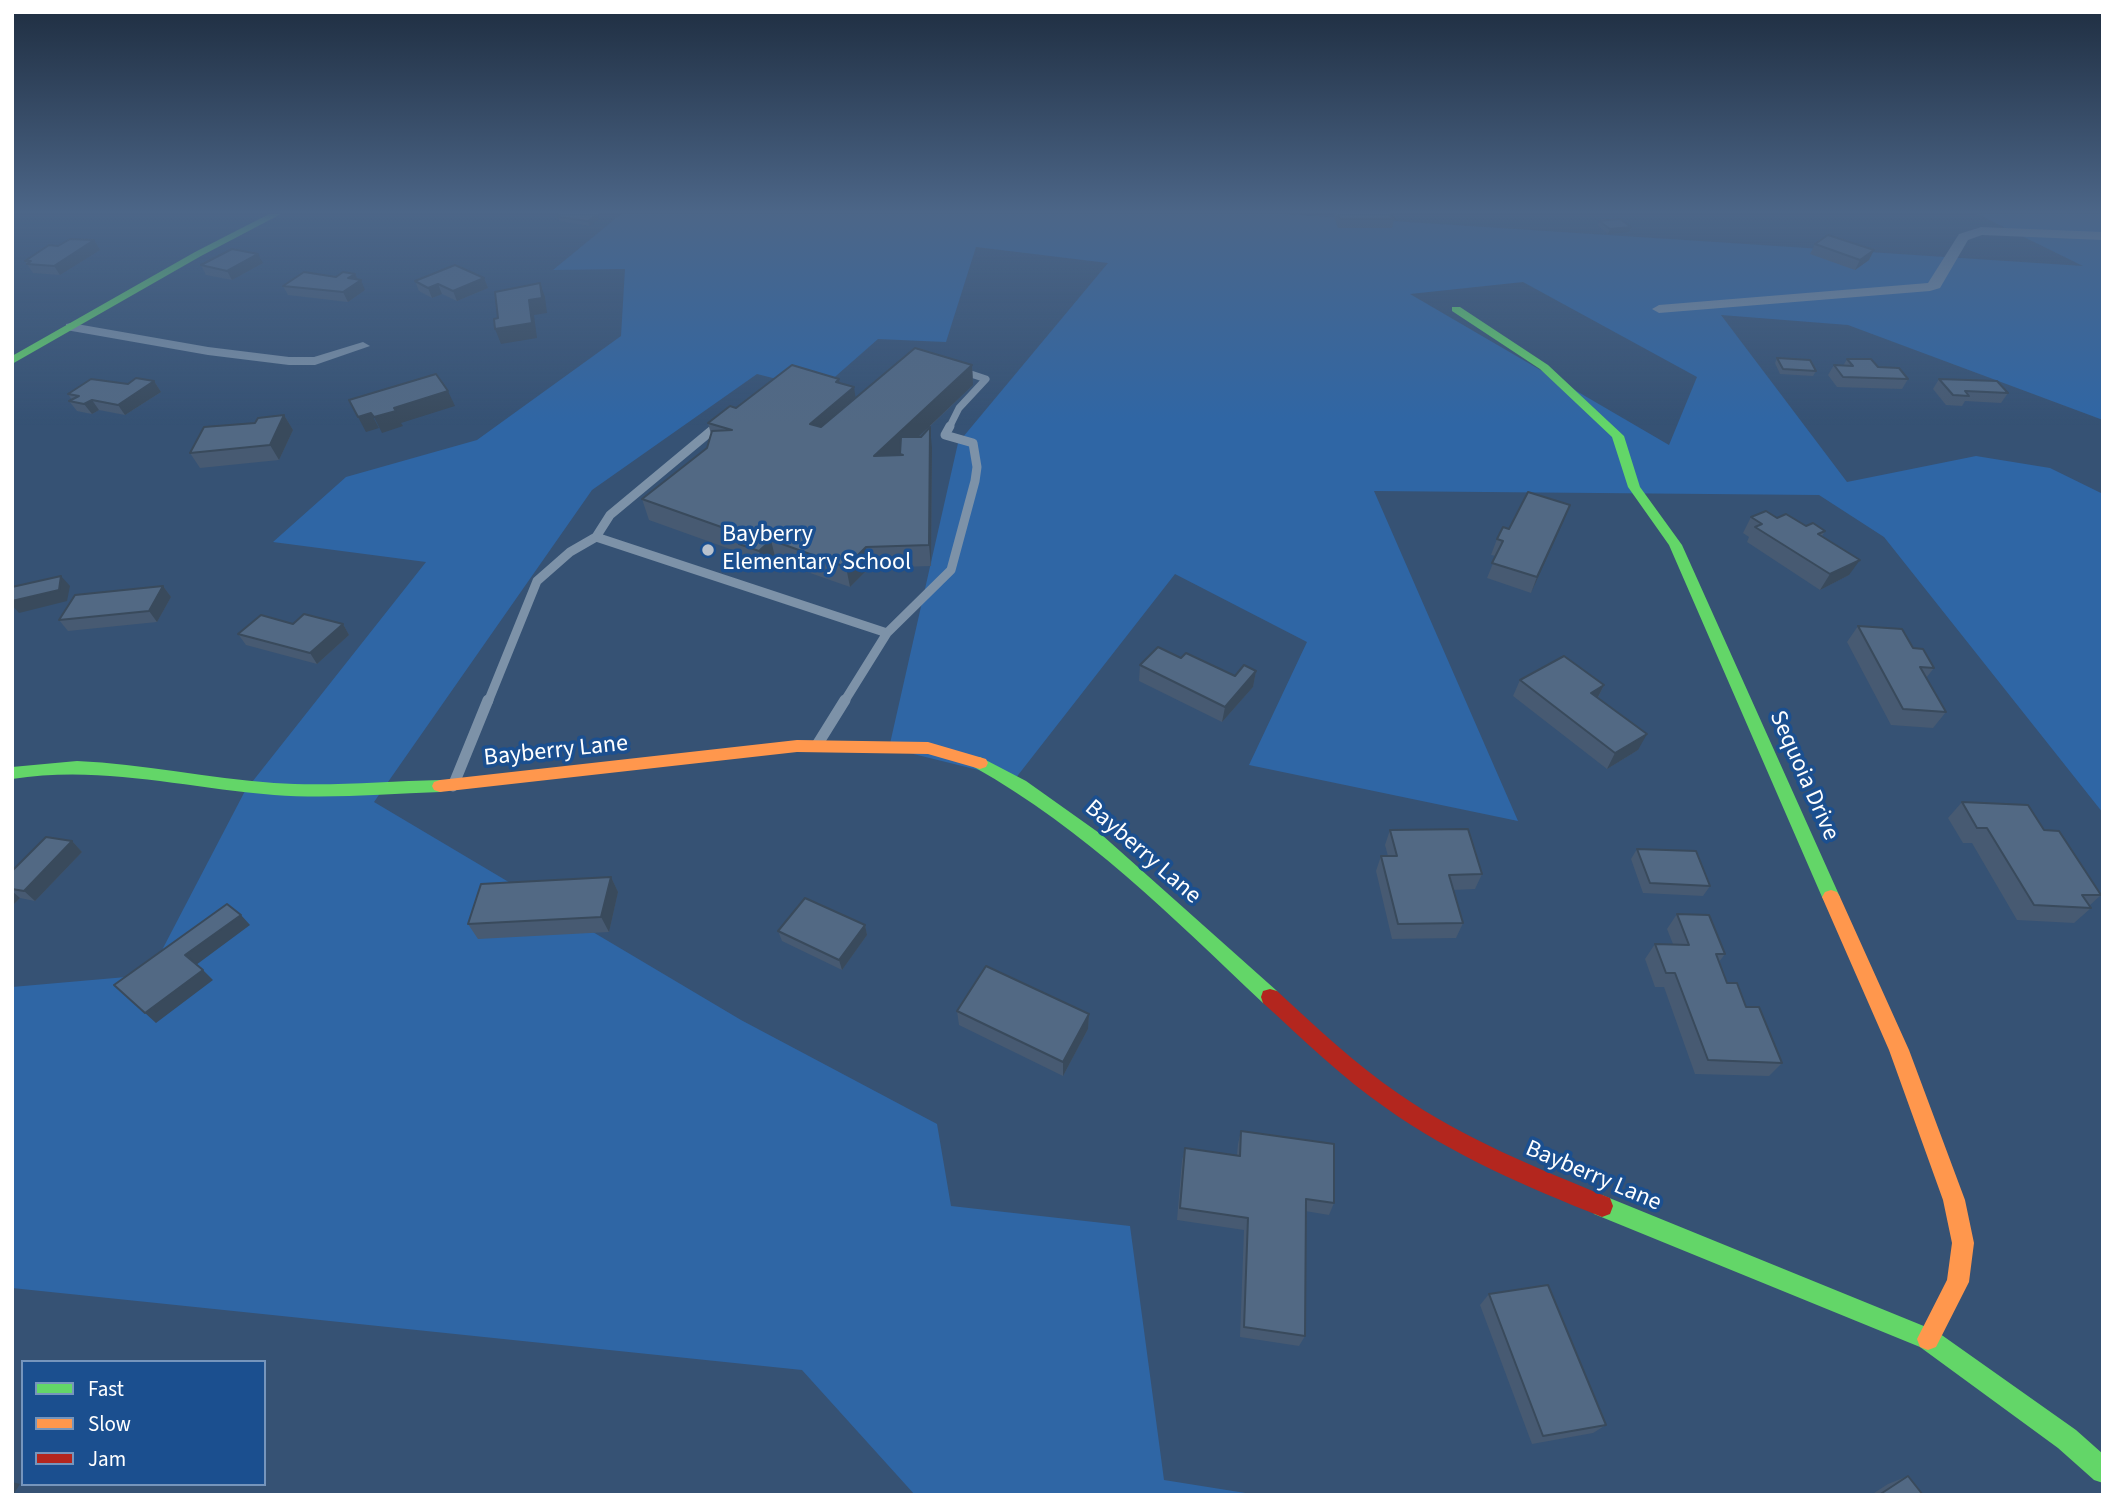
<!DOCTYPE html>
<html>
<head>
<meta charset="utf-8">
<style>
  body { margin:0 }
  #map { position:relative; width:2115px; height:1507px; overflow:hidden; background:#365274; font-family:"Source Sans 3",sans-serif }
  canvas { display:block }
  .frame { position:absolute; inset:0; border:14px solid #fff; pointer-events:none }
  .legend { position:absolute; left:21px; top:1360px; width:245px; height:126px; box-sizing:border-box; background:#1b4f8f; border:2px solid #7695bc; margin:0; padding:9px 12px; list-style:none; font-size:21px; color:#fff }
  .legend li { display:flex; align-items:center; gap:14px; height:35px }
  .legend b { width:35px; border:2px solid #7695bc }
</style>
</head>
<body>
<div id="map">
<canvas width="2115" height="1507"></canvas>
<div class="frame"></div>
<ul class="legend">
<li><b style="height:9px;background:#63d668"></b>Fast</li>
<li><b style="height:9px;background:#ff974d"></b>Slow</li>
<li><b style="height:9px;background:#b3261e"></b>Jam</li>
</ul>
</div>
<script>
const context = document.querySelector('canvas').getContext('2d');
context.lineJoin = 'round';
function fillPath(path, color) {
  context.fillStyle = color;
  context.fill(path, 'evenodd');
}
function stroke(path, color, width, dash) {
  context.strokeStyle = color;
  context.lineWidth = width;
  context.lineCap = dash ? 'butt' : 'round';
  context.setLineDash(dash || []);
  context.stroke(path);
}
function write(font, color, halo, rows, align = 'center') {
  context.font = font + ' "Source Sans 3",sans-serif';
  context.lineWidth = 7;
  context.setLineDash([]);
  context.textBaseline = 'middle';
  context.strokeStyle = halo;
  context.fillStyle = color;
  for (const [text, x, y, turn = 0] of rows) {
    context.save();
    context.translate(x, y);
    context.rotate((+turn || 0) * Math.PI / 180);
    context.textAlign = isNaN(turn) ? turn : align;
    if (halo) context.strokeText(text, 0, 0);
    context.fillText(text, 0, 0);
    context.restore();
  }
}
fillPath(new Path2D(`
  M621,214H1286L2083,266L1977,214H2103V420L1848,325L1721,315L1847,482L1976,456L2050,468L2103,494V813L1884,537L1819,495L1374,491L1518,821L1249,765L1307,642L1175,574L1015,779L889,748L958,443L1108,263L976,247L946,342L878,339L820,390L757,374L592,490L374,802L741,1020L937,1124L951,1206L1130,1226L1164,1480L1258,1495H915L802,1370L12,1288V987L149,975L245,791L426,562L273,542L346,477L477,440L621,336L625,269L553,270ZM1523,282L1697,377L1669,445L1410,294Z`), '#2f66a5');
stroke(new Path2D(`
  M715,428L721,423
  M949,428L959,408L986,379L962,371`), '#7d92a8', 7);
stroke(new Path2D(`
  M596,537L887,633
  M488,702L537,581L570,552L596,537L610,515L717,426
  M844,702L887,633L951,570L975,481L977,467L973,443L945,435L950,426`), '#7d92a8', 9);
stroke(new Path2D(`
  M817,745L845,700
  M453,786L488,700`), '#7d92a8', 11);
fillPath(new Path2D(`
  M1981,227L2103,232V240L1982,235L1968,240L1940,288L1930,291L1659,313L1652,309L1659,305L1928,283L1959,234Z
  M71,323L208,347L289,357H314L363,342L370,346L315,365H289L208,355L66,330V324Z`), '#7d92a8');
fillPath(new Path2D(`
  M269,214H281L201,256L12,364V356L195,252Z
  M1452,307H1460L1548,365L1624,436L1640,487L1682,545L1840,897L1837,902L1831,904L1825,902L1822,897L1669,545L1628,487L1612,437L1540,369L1452,311Z
  M980,757L1026,781L1102,835L1277,991L1279,997L1277,1003L1270,1005L1263,1003C1171,916 1086,830 974,767L972,763L974,759Z
  M77,761C143,764 208,778 274,783C329,787 385,781 440,780L446,782L448,786L446,790L440,792C385,794 329,799 274,795C184,788 103,765 12,779V767Z
  M1602,1195L1936,1331L2076,1430L2103,1454V1483L2094,1480L2058,1448L1920,1347L1594,1214L1591,1206L1594,1198Z`), '#63d668');
fillPath(new Path2D(`
  M797,740L928,742L986,759L988,763L986,767L980,769L928,754L797,752L440,792L434,790L432,786L434,782L440,780Z
  M1831,890L1837,892L1840,897L1909,1050L1965,1200L1974,1243L1969,1282L1936,1347L1928,1350L1920,1347L1917,1339L1947,1280L1952,1243L1943,1200L1889,1050L1822,897L1825,892Z`), '#ff974d');
fillPath(new Path2D(`
  M1270,989L1277,991C1316,1027 1355,1064 1399,1094C1464,1139 1537,1168 1610,1198L1613,1206L1610,1214L1602,1217C1527,1187 1452,1155 1386,1108C1342,1078 1303,1039 1263,1003L1261,997L1263,991Z`), '#b3261e');
fillPath(new Path2D(`
  M1333,214H1389L1394,219L1392,228H1338Z
  M558,217L599,219L590,226L559,221Z
  M1599,221L1631,227L1629,232L1608,234L1598,226Z
  M94,240L100,250L60,275L33,273L25,261L58,246Z
  M1815,244L1869,260L1855,270L1810,254Z
  M263,263L232,280L206,275L201,265Z
  M355,274L358,280L365,290L348,302L288,295L283,286Z
  M484,278L488,288L457,301L442,294L432,298L419,291L415,281Z
  M1777,358L1816,371L1813,376L1780,374L1775,363Z
  M1847,359L1908,379L1902,389L1837,387L1828,375L1834,365L1843,366Z
  M972,365L973,385L919,437L932,448L931,566L869,568L850,587L776,561L764,572L744,565L741,553L649,520L642,499L707,448L711,434L708,423L736,408L839,379L840,383L856,398Z
  M1939,379L2008,393L2001,403L1965,401L1962,406L1946,405L1933,389Z
  M154,381L161,392L125,415L99,410L92,414L77,411L69,401L72,400L68,394L128,384Z
  M284,415L293,430L279,460L200,468L190,453Z
  M1570,505L1531,593L1487,578L1496,556L1491,555L1497,539L1509,529Z
  M1751,517L1777,518L1825,531L1822,536L1849,575L1820,590L1747,542L1749,537L1743,533Z
  M163,586L171,597L157,622L68,631L59,620Z
  M293,624H343L349,635L317,664L246,645L238,634Z
  M1858,626L1913,648L1934,668L1926,678L1946,712L1933,728L1891,725L1847,642Z
  M1181,658L1235,676L1256,671L1253,687L1222,722L1139,681L1140,665Z
  M1520,680L1604,685L1598,698L1638,750L1607,769L1513,696Z
  M1962,802L2044,830L2101,895L2089,906L2091,908L2074,923L2017,920L1972,843H1963L1948,818Z
  M1390,830L1482,874L1475,889L1453,890L1463,923L1456,938L1392,939L1376,871L1381,856H1388L1385,845Z
  M72,841L82,852L35,901L20,898L12,906V871Z
  M1637,849L1710,886L1703,896L1643,893L1631,859Z
  M611,877L618,892L609,932L478,939L468,924Z
  M1677,914L1725,954L1719,962L1727,983L1746,1007L1782,1063L1769,1076L1695,1074L1664,987H1655L1645,959L1655,944H1673L1667,929Z
  M865,925L867,935L842,970L782,941L778,931Z
  M957,1011L1089,1014L1088,1029L1063,1076L959,1025Z
  M1241,1131L1334,1203L1329,1215L1305,1211V1336L1299,1346L1240,1337L1244,1230L1177,1220L1182,1161L1185,1148L1237,1155L1238,1144Z
  M1489,1294L1606,1425L1593,1433L1532,1444L1480,1305Z
  M1908,1476L1923,1495H1871L1888,1484Z`), '#475a72');
fillPath(new Path2D(`
  M598,214L599,219L590,226L588,221Z
  M1631,227L1629,232L1608,234L1610,229Z
  M94,240L100,250L60,275L54,266Z
  M1874,250L1869,260L1855,270L1860,260Z
  M258,254L263,263L232,280L227,271Z
  M355,274L359,282L361,280L365,290L348,302L343,292L348,278Z
  M484,278L488,288L457,301L453,291Z
  M540,283L545,297L547,313L534,315L537,338L501,344L495,329L529,300Z
  M438,284L442,294L432,298L428,288Z
  M972,365L973,385L877,476L874,456Z
  M839,379L842,397L854,387L857,407L814,444L810,424L836,382Z
  M154,381L161,392L125,415L118,405Z
  M448,391L455,406L401,423L403,426L382,433L374,417L394,408Z
  M92,400L99,410L92,414L84,404Z
  M371,413L379,428L366,432L358,417Z
  M284,415L293,430L279,460L270,445Z
  M930,427L932,448L931,566L929,545Z
  M1570,505L1564,520L1531,593L1537,577Z
  M771,540L776,561L764,572L759,551Z
  M866,547L869,568L850,587L846,567Z
  M1860,560L1849,575L1820,590L1830,574Z
  M61,576L70,586L67,601L19,613L12,605V601Z
  M163,586L171,597L157,622L149,611Z
  M343,624L349,635L317,664L310,653Z
  M1256,671L1253,687L1222,722L1225,707Z
  M1604,685L1596,701L1591,693Z
  M1647,734L1638,750L1607,769L1615,753Z
  M72,841L82,852L35,901L24,891Z
  M611,877L618,892L609,932L601,917Z
  M12,891L20,898L12,906Z
  M241,915L250,925L196,965L185,955Z
  M865,925L867,935L842,970L839,960Z
  M203,970L213,980L156,1023L145,1013Z
  M1089,1014L1088,1029L1063,1076V1062Z
  M12,1482L20,1484L13,1495H12Z`), '#394a5c');
const building = new Path2D(`
  M561,214H598L588,221L558,217Z
  M1338,214H1389L1394,219H1340Z
  M1620,219L1631,227L1610,229L1599,221Z
  M1828,235L1874,250L1860,260L1815,244Z
  M70,239L94,240L54,266L27,264L31,261H25L49,245L58,246Z
  M232,249L258,254L227,271L201,265Z
  M455,265L484,278L453,291L438,284L428,288L415,281Z
  M304,272L336,277L343,272L355,274L348,278L361,280L343,292L283,286Z
  M540,283L542,298L529,300L532,323L495,329L494,319L498,318L495,292Z
  M915,348L972,365L874,456L903,455L900,454L901,437H921L930,427L929,545L866,547L846,567L771,540L759,551L739,544L741,534L642,499L707,448L712,431L732,430L708,423L730,406L736,408L792,365L839,379L836,382L854,387L810,424L821,427Z
  M1777,358L1810,360L1816,371L1783,369Z
  M1847,359H1871L1878,367L1899,368L1908,379L1843,377L1834,365L1853,366Z
  M436,374L448,391L394,408L396,411L374,417L371,413L358,417L349,400Z
  M136,378L154,381L118,405L92,400L84,404L69,401L79,396L68,394L91,379L128,384Z
  M1939,379L1997,381L2008,393L1965,391L1969,396L1953,395Z
  M284,415L270,445L190,453L204,427L255,423L258,418Z
  M1528,492L1570,505L1537,577L1492,563L1503,541L1497,539L1503,527L1509,529Z
  M1766,511L1777,518L1786,514L1806,526L1813,523L1825,531L1818,534L1860,560L1830,574L1755,527L1762,524L1751,517Z
  M61,576L59,590L12,601V587Z
  M163,586L149,611L59,620L75,595Z
  M304,614L343,624L310,653L238,634L261,615L293,624Z
  M1858,626L1902,629L1913,648L1923,649L1934,668L1920,667L1946,712L1903,709Z
  M1158,647L1181,658L1186,653L1235,676L1244,665L1256,671L1225,707L1140,665Z
  M1564,656L1604,685L1591,693L1647,734L1615,753L1520,680Z
  M1962,802L2028,805L2044,830L2059,831L2101,895H2082L2091,908L2034,905L1987,828H1977Z
  M1468,829L1482,874L1449,875L1463,923L1398,924L1381,856H1397L1390,830Z
  M46,837L72,841L24,891L12,889V871Z
  M1637,849L1696,851L1710,886L1650,883Z
  M611,877L601,917L468,924L481,884Z
  M805,898L865,925L839,960L778,931Z
  M227,904L241,915L185,955L203,970L145,1013L114,985Z
  M1677,914L1709,915L1725,954H1716L1727,983H1737L1746,1007H1759L1782,1063L1708,1060L1675,973H1666L1655,944L1689,945Z
  M986,966L1089,1014L1063,1062L957,1011Z
  M1241,1131L1334,1144V1203L1306,1199L1305,1336L1244,1327L1248,1218L1180,1208L1185,1148L1240,1156Z
  M1548,1285L1606,1425L1543,1436L1489,1294Z
  M1908,1476L1923,1495H1879Z`);
fillPath(building, '#526984');
stroke(building, '#394a5c', 2);
const sky = context.createLinearGradient(0, 0, 0, 425);
sky.addColorStop(0, '#1e2d40');
sky.addColorStop(0.5, '#4c6688');
sky.addColorStop(1, '#4c668800');
context.fillStyle = sky;
context.fillRect(0, 0, 2115, 425);
for (const [x, y, r, color] of [
  [708,550,7,"#b9c2ce"]
]) {
  const dot = new Path2D();
  dot.arc(x, y, r, 0, 2 * Math.PI);
  context.fillStyle = color;
  context.fill(dot);
  stroke(dot, '#1b4f8f', 2.5);
}
write('24px', '#fff', '#1b4f8f', [
  ["Bayberry",722,536],
  ["Elementary School",722,564]
], 'left');
write('24px', '#fff', '#1b4f8f', [
  ["Bayberry Lane",556,752,-6],
  ["Sequoia Drive",1803,776,66],
  ["Bayberry Lane",1142,853,41],
  ["Bayberry Lane",1593,1177,23]
]);
</script>
</body>
</html>
